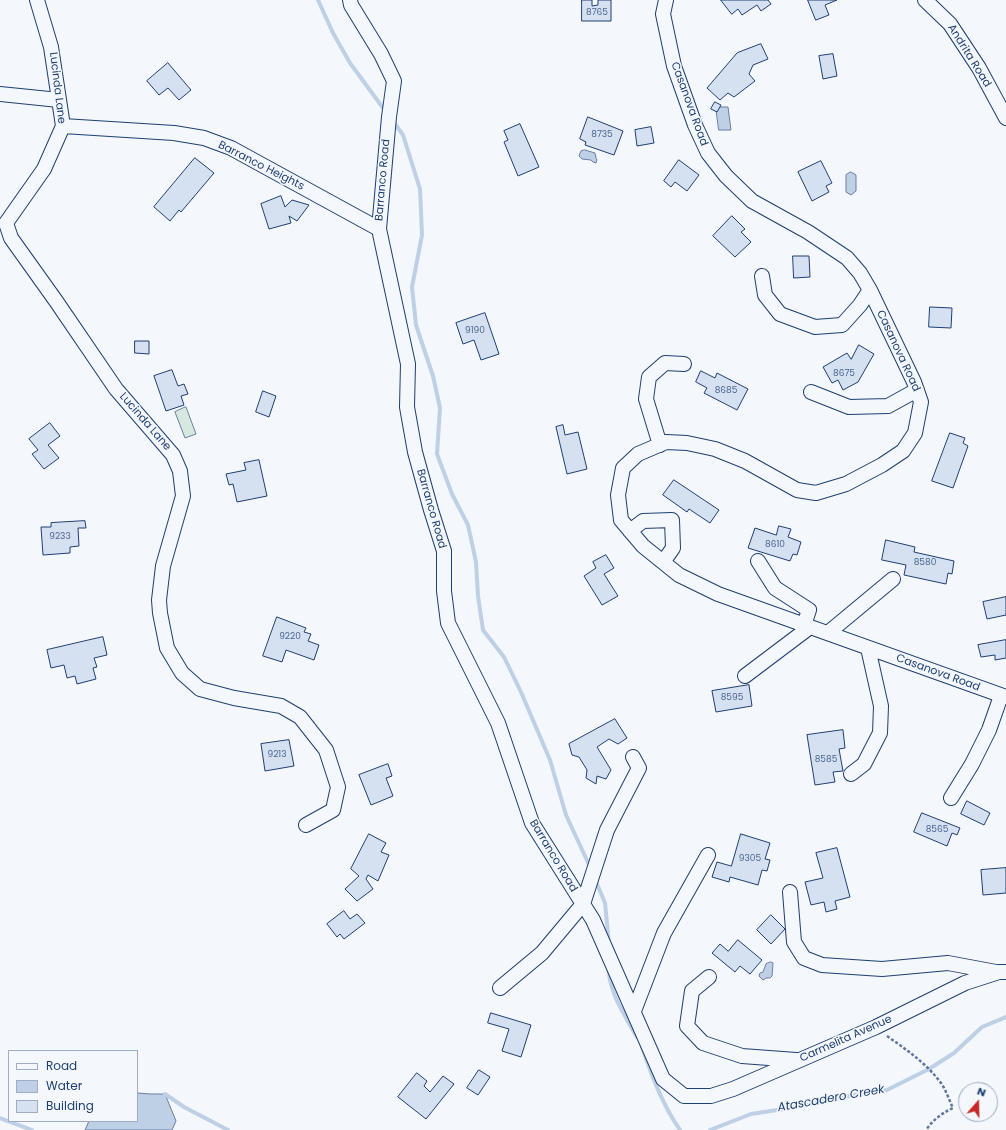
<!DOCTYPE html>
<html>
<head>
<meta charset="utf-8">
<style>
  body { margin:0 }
  #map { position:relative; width:1006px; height:1130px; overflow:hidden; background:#f4f7fb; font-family:Poppins,sans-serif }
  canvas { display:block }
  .legend { position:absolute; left:8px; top:1050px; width:130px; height:72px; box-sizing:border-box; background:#f4f7fb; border:1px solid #9eadc5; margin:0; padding:5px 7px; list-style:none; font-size:12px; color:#1d3f73 }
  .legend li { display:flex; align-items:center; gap:8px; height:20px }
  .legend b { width:20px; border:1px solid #9eadc5 }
  .north { position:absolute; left:958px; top:1082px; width:40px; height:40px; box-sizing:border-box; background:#f4f7fb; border:1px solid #9eadc5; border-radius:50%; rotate:20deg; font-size:11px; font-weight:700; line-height:16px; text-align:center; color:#1d3f73 }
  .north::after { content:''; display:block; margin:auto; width:14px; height:18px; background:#c62828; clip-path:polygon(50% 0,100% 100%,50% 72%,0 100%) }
</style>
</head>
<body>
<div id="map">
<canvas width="1006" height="1130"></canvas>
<ul class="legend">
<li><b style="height:5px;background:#f4f7fb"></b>Road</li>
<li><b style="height:11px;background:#bed0e5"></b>Water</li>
<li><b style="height:11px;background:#d5e0f0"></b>Building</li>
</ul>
<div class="north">N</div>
</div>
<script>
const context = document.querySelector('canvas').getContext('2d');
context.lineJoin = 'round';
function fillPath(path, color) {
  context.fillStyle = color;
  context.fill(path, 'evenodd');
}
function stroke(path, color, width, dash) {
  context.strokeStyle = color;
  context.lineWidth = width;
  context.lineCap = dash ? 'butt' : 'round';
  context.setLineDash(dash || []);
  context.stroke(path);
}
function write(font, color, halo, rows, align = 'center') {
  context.font = font + ' Poppins,sans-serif';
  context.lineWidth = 3;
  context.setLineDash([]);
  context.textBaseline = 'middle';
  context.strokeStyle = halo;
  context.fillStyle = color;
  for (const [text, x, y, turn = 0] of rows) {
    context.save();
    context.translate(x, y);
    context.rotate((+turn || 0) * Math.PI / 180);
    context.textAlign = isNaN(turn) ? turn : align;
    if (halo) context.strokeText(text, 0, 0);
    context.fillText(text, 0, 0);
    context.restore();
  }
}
const green = new Path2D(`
  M186,407L196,434L185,438L175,412Z`);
fillPath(green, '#d7e8df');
stroke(green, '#687fa3', 1);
const water = new Path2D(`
  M716,107H728L731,130H719Z
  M585,150L595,153L596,158L597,160L596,163L593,162L591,160L582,159L579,156L581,151Z
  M851,172L856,175V191L851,195L846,192V175Z
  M771,962L773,963L772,976L770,978H766L763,980L759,976L760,973L763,972L766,964Z
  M137,1093L151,1094H165L176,1121L172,1130H85L89,1121H137Z`);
fillPath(water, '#bed0e5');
stroke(water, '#687fa3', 1);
stroke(new Path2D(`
  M318,0L333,33L350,63L386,112
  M393,121L403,135L420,189L422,235L412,287L416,325L433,376L440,408L437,454L452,494L468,525L476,562L478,596L483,630L504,657L521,692L550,760L566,815L591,869
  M595,879L605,903L609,944
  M609,968C608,991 626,1018 637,1037
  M642,1047C652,1076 662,1104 680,1130
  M165,1094L184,1107L228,1130
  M0,1118L32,1130
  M710,1130L751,1114L797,1107L854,1095L887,1090L929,1069L954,1053L982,1027L1006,1017`), '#bed0e5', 4);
const building = new Path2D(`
  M582,0H592V6L598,5V0H611V21H582Z
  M721,0H768L771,4L761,11L757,5L742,15L738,9L732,14Z
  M808,0H837L825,5L829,15L816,20Z
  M761,44L768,59L753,65L749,74L755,81L734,97L728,93L720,100L707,88L737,53Z
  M833,54L837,76L823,79L819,56Z
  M168,63L191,90L179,100L168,88L159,95L147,81Z
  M715,102L721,105L717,112L711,109Z
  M588,117L623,131L614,155L585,145L586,142L580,139Z
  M520,124L539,167L518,176L504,142L508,140L504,131Z
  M651,127L654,143L637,146L635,130Z
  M195,158L214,173L181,212L179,210L170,221L154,207Z
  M679,160L699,175L687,191L675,182L671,187L664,181Z
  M821,161L832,183L826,186L829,192L812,201L798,172Z
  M281,196L285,207L292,200L309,205L297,221L289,216L291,223L269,229L261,204Z
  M732,216L745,229L741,232L751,242L735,257L713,236Z
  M793,256H809L810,277L794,278Z
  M930,307L952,308L951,328L929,327Z
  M485,313L499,354L481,360L474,340L463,344L456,323Z
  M135,341H149V354L135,353Z
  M859,345L874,354L858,382L843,390L838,380L832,383L823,367L847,353L851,359Z
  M172,370L178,386L184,384L188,394L181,396L184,405L166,411L154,376Z
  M701,371L715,378L717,373L748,389L737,410L704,393L707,388L696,382Z
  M263,391L276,396L269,417L256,412Z
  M50,423L60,436L48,445L59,458L44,469L32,454L38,450L29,439Z
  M563,425L565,435L578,432L587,469L567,474L556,427Z
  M950,433L965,438L963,443L968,446L953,488L932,481Z
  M259,460L267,496L237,502L233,484L229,485L226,474L246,470L244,463Z
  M674,480L719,510L710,523L689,509L687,512L663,495Z
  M85,521L86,528H78L79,546L70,547V553L43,555L41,527H51V523Z
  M779,526L791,529L788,537L801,542L797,555L793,554L790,561L748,548L755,528L776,535Z
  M886,540L915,547L914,552L954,561L952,574L948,573L946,584L904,575L906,565L882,560Z
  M606,555L614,568L604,574L618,596L602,605L584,576L596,568L593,562Z
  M1006,597V615L987,619L983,602Z
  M277,617L306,628L304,632L311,634L308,641L319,645L314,660L286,650L282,662L263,656Z
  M103,637L107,655L94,658L97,667L93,668L96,679L77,684L75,676L67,678L64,665L51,668L47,650Z
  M1006,640V658L995,660V655L981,657L978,645Z
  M749,685L752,706L716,712L712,691Z
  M615,719L627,738L618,744L609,739L597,747L611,770L606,779L597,776L596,784L586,778L587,770L579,757L572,755L569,744Z
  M843,730L845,748L839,749L843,771L833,772L835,782L815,785L807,735Z
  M289,740L294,766L265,771L261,744Z
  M388,764L392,776L386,778L393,796L371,805L359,775Z
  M967,801L990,813L984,825L961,814Z
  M922,813L960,828L957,835L952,833L947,846L914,832Z
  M369,834L386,843L381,852L389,855L378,881L368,875L366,879L373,889L357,901L345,889L359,876L351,869Z
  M741,834L770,843L765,859L770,860L767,871L762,870L758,885L730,877L729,882L712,877L717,862L731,866Z
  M837,848L850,897L835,901L837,909L826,912L824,902L811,905L805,882L823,878L816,853Z
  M1006,868V893L983,895L981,870Z
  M344,911L350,919L357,914L365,923L344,939L340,934L337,937L327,924Z
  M771,915L785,929L771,944L757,930Z
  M738,940L762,960L750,974L740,966L735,972L712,953L720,944L728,951Z
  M491,1013L531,1025L521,1057L502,1051L509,1029L488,1023Z
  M479,1070L490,1077L478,1095L467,1088Z
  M417,1073L427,1081L424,1086L430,1092L443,1076L454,1084L426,1119L398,1097Z`);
fillPath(building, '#d5e0f0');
stroke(building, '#1d3f73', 1);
const minor = new Path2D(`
  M37,0L51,47L63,126L44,169L6,223L11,238L56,301L116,389L173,455L180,471L183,496L163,566L159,600L160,613L167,648L182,673L200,689L234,698L281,706L300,717L326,750L338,787L333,810L306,825
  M350,0L351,5L381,54L394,81L389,117L379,229L408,364L407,407L415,452L431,510L444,551V591L448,623L498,723L532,823L593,920L663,1079L684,1096H711L733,1089L876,1027L965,983L999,972H1006
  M666,0L663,14L674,66L695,125L708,153L726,176L752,201L808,232L847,258L860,273L870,290L914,382L921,402L915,433L903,451L882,465L846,484L816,493L797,490L745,461L715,449L687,443L666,442L638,454L623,468L618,495L621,520L643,546L679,575L718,594L1006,697
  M925,0L950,24L979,68L1006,118
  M0,94L59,100
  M63,126L174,133L204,138L231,148L379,229
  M762,276L765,295L780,314L815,327L842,325L860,305L870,290
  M811,392L849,407L888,406L917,390
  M660,445L646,399L649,377L665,363L684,364
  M630,531L643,521L672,520L673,548L663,562
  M758,561L775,588L809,610L804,625
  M828,633L893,579
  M745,676L810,627
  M851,774L864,764L880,733L881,706L868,648
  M951,798L972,764L989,730L1001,696
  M790,892L794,942L804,958L822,965L882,969L948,963L996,972
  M709,977L692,991L687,1026L703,1043L742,1056L796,1060
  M500,988L542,953L583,904L607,830L639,768L633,757
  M634,1011L664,933L708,855`);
stroke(minor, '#1d3f73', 16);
stroke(new Path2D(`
  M887,1036C907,1050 926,1063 941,1083C946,1090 949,1100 953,1108C942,1113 933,1120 926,1130`), '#5e769c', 2.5, [3, 2]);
stroke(minor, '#f4f7fb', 14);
write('9px', '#4b6792', null, [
  ["8765",597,13],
  ["8735",602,135],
  ["9190",475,331],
  ["8675",844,374],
  ["8685",726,391],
  ["9233",60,537],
  ["8610",775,545],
  ["8580",925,563],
  ["9220",290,637],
  ["8595",732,698],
  ["9213",277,755],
  ["8585",826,760],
  ["8565",937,830],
  ["9305",750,859]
]);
write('11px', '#1d3f73', '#f4f7fb', [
  ["Andrita Road",969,56,58],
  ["Lucinda Lane",57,88,83],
  ["Casanova Road",689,104,70],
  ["Barranco Heights",261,166,27],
  ["Barranco Road",383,180,-85],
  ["Casanova Road",898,351,65],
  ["Lucinda Lane",145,422,49],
  ["Barranco Road",431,509,74],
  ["Casanova Road",938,673,20],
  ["Barranco Road",553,856,59],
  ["Carmelita Avenue",846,1039,-24]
]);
write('italic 12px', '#1d3f73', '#f4f7fb', [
  ["Atascadero Creek",831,1099,-10]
]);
</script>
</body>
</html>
